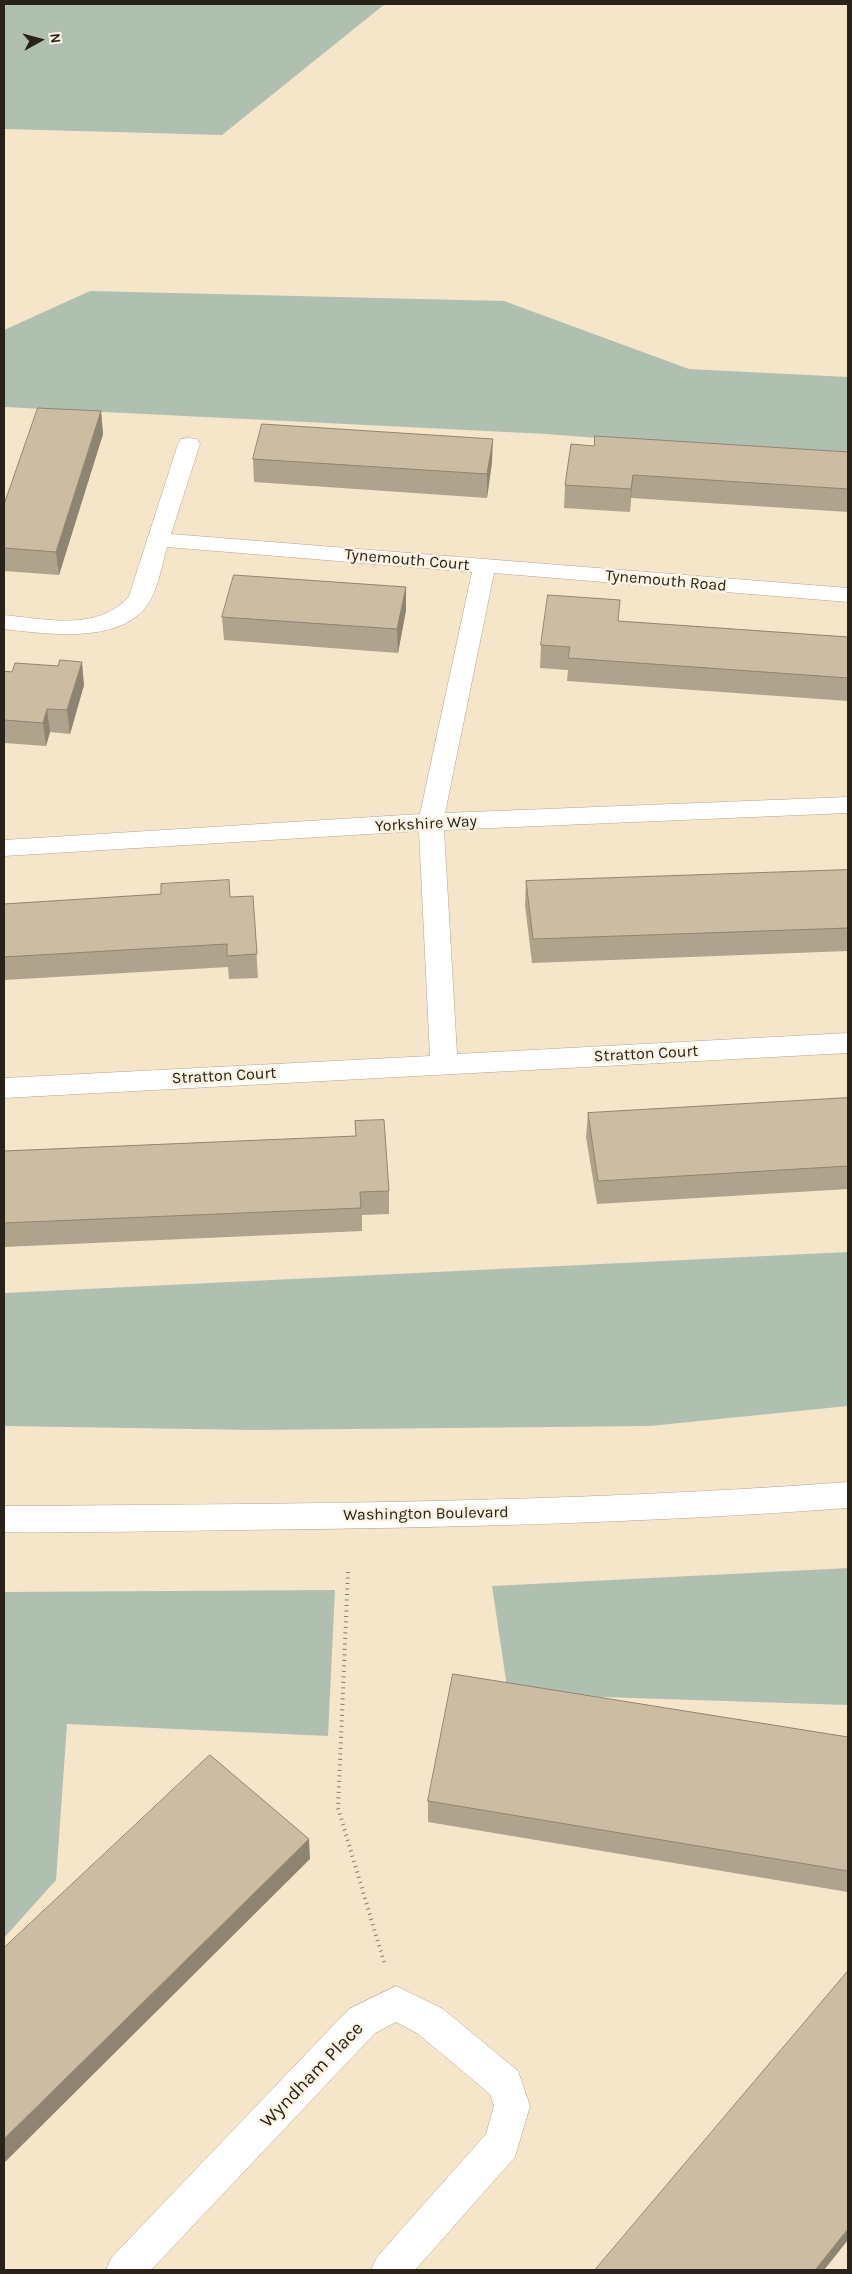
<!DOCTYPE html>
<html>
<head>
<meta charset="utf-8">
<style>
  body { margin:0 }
  #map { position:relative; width:852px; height:2274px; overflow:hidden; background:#f5e6ca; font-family:Karla,sans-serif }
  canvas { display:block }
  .frame { position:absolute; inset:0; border:5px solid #282218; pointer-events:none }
  .north { position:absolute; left:15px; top:15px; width:50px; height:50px; -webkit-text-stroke:4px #fdf4e3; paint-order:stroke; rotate:83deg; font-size:14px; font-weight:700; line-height:20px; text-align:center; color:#282218 }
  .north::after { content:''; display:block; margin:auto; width:18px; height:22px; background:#282218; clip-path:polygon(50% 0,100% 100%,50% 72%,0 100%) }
</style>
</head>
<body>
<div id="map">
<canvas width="852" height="2274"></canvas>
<div class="frame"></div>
<div class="north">N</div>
</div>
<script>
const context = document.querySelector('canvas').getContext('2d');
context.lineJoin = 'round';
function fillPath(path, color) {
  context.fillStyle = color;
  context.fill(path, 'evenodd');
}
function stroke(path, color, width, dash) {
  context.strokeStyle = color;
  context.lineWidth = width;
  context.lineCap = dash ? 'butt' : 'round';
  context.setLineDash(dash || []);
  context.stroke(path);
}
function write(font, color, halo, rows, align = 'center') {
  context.font = font + ' Karla,sans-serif';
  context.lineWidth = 5;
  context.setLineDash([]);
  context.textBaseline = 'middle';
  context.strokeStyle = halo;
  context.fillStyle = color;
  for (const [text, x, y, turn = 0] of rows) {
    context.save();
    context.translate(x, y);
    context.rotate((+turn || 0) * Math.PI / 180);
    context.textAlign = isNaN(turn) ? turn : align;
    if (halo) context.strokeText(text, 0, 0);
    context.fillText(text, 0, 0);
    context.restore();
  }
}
fillPath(new Path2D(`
  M4,4H385L222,135L4,129Z
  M90,291L504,301L689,369L848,377V458L546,434L4,407V330Z
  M848,1252V1406L650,1426L254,1430L4,1426V1293Z
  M848,1568V1705L508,1694L492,1586Z
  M335,1590L328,1736L67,1724L56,1880L4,1938V1592Z`), '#b0c0b0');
const minor = new Path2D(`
  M189,438L197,439L200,444L171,534L848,588V602L494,573L445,813L848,797V813L444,830L457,1054L848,1033V1053L4,1098V1078L430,1056L419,831L4,856V840L420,814L472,572L167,547C162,564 159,584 151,599C126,646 47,634 4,629V615C45,619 99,632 129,596L178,444L181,439Z
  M396,1986L443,2009L518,2071L530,2106L515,2157L415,2270H371L377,2257L486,2134L494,2106L490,2094L417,2033L396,2022L375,2033L151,2270H106L112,2257L349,2009Z`);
const tertiary = new Path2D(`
  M848,1482V1508C646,1523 444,1528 241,1530C162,1531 83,1533 4,1532V1506C286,1504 567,1503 848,1482Z`);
stroke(minor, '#b4a58b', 1);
stroke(tertiary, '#b4a58b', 1);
stroke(new Path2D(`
  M348,1572L338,1808L384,1962`), '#867c6a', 4, [1, 4.5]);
fillPath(minor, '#fff');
fillPath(tertiary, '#fff');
fillPath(new Path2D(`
  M101,411L103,434L59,575L4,571V505Z
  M594,446L848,452V512L631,498L630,512L564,508L565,485Z
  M253,459L492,462L487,498L254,482Z
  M406,587V610L398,653L224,640L222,617Z
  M618,621L848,637V701L567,681L568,670L540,668L541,645Z
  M4,671L84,685L70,734L50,732L46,746L4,743Z
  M848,870V951L532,963L525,905L526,881Z
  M253,896L258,978L229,979L228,967L4,980V904L231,897Z
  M848,1098V1189L597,1204L586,1137L588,1113Z
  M4,1151L389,1191V1214L362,1215V1231L4,1247Z
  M848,1737V1892L428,1822V1801Z`), '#afa38b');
fillPath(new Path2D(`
  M101,411L103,434L59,575L56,552Z
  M493,439L492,462L487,498V474Z
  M633,475L631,498L630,512L631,489Z
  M406,587V610L398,653L397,629Z
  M82,662L84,685L70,734L67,710Z
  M47,709L50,732L46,746L43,723Z
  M309,1839L310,1859L4,2163V2139Z
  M848,2229V2240L824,2270H815Z`), '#8f8471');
const building = new Path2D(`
  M38,408L101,411L56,552L4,548V505Z
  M262,424L493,439L487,474L253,459Z
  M595,436L848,452V489L633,475L631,489L565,485L571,444L594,446Z
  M234,575L406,587L397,629L222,617Z
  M548,595L620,600L618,621L848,637V678L568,658L570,647L541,645Z
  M60,660L82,662L67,710L47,709L43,723L4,720V671L12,672L15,663L58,666Z
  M848,870V928L533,939L526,881Z
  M229,880L230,897L253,896L257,954L227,956V944L4,957V904L161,894V884Z
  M848,1098V1166L598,1181L588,1113Z
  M384,1120L389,1191L360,1192L361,1208L4,1223V1151L356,1136L355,1121Z
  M453,1674L848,1737V1871L428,1801Z
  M210,1755L309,1839L4,2139V1948Z
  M848,1971V2229L815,2270H595Z`);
fillPath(building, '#ccbda2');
stroke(building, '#8f8471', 1);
write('16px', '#282218', '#fdf4e3', [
  ["Tynemouth Court",407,560,5],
  ["Tynemouth Road",666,581,5],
  ["Yorkshire Way",426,824,-3],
  ["Stratton Court",646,1054,-3],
  ["Stratton Court",224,1076,-3],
  ["Washington Boulevard",426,1514,-1]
]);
write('19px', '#282218', '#fdf4e3', [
  ["Wyndham Place",312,2075,-46]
]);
</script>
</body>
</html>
